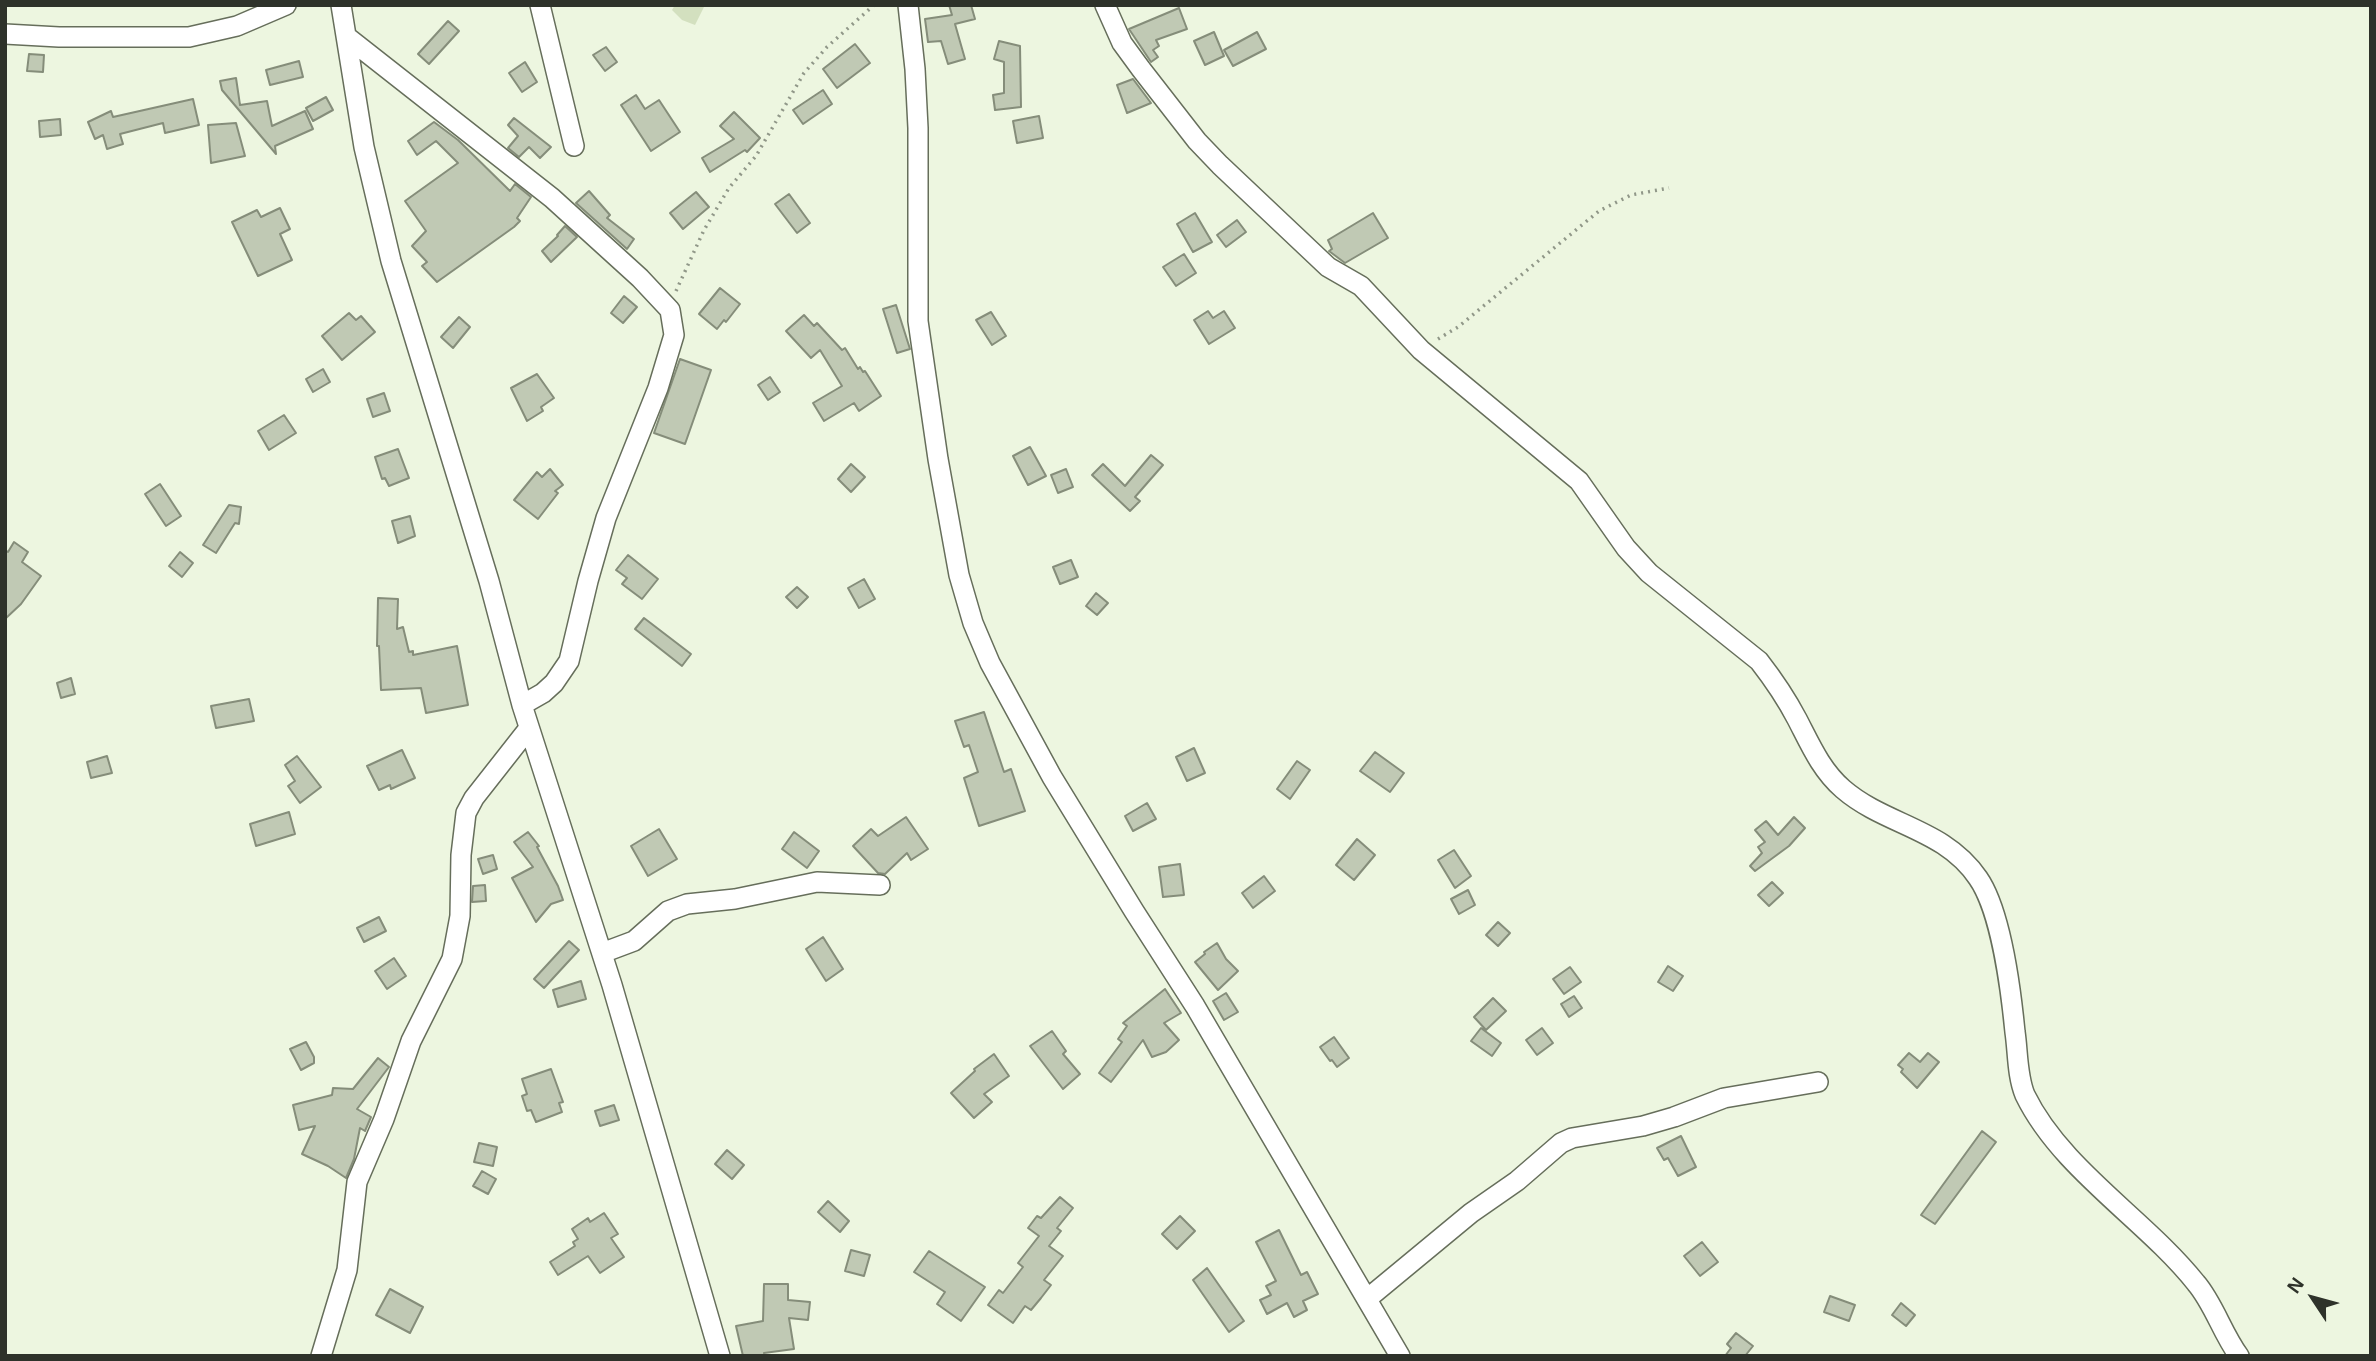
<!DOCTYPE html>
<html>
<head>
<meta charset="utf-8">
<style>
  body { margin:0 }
  #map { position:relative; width:2376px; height:1361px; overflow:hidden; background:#edf6e0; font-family:Helvetica,sans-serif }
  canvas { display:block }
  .frame { position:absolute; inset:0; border:7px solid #2e322a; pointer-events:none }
  .north { position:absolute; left:2278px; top:1263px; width:70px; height:70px; -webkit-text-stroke:5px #edf6e0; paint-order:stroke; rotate:306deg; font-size:19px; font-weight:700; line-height:28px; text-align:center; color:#2e322a }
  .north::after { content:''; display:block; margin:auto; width:24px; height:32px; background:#2e322a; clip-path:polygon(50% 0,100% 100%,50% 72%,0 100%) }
</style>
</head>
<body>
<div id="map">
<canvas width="2376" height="1361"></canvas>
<div class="frame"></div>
<div class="north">N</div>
</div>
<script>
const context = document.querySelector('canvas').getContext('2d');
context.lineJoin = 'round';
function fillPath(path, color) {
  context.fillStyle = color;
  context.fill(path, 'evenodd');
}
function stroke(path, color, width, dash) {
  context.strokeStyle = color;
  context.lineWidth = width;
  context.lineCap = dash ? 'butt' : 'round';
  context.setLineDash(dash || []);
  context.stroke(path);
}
fillPath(new Path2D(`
  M675,5H705L695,25L682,20L672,10Z`), '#d3e0bf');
const building = new Path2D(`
  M949,5H971L975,19L955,24L965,59L948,64L941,41L928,42L925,19L952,15Z
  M1179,8L1187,29L1156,40L1159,46L1153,50L1158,57L1151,62L1129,29Z
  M448,21L459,31L429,64L418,54Z
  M1214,32L1224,56L1205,65L1194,41Z
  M1257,32L1266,49L1233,66L1224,50Z
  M999,41L1020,46L1021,107L995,110L993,95L1004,93V62L994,59Z
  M855,44L870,63L837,88L823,69Z
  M606,47L617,62L605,71L593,55Z
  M29,54L44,55L43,72L27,71Z
  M299,61L303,77L270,85L266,70Z
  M525,62L537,82L522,92L509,73Z
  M236,78L240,105L267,101L272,126L305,111L313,129L275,146L276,154L222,90L220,81Z
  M1133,79L1151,103L1127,113L1117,85Z
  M823,90L832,104L803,124L793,110Z
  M636,95L645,109L659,100L680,132L651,151L621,105Z
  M326,97L333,110L313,121L306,108Z
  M193,99L199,125L165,133L163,123L120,134L123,144L107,149L103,135L95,139L88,122L111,111L113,117Z
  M734,112L760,138L747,152L745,150L710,172L702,158L734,139L720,126Z
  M1039,116L1043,138L1017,143L1013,121Z
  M514,118L551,147L540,158L529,147L519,157L508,148L518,136L508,125Z
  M60,119L61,135L40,137L39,121Z
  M434,122L458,140L510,191L515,184L531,197L517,218L520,221L514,227L437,282L422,266L427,262L412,246L426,231L405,201L458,163L436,141L417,155L408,141Z
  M236,123L245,156L211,163L208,125Z
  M589,191L610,215L607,218L634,239L627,249L576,203Z
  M696,192L709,207L683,229L670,213Z
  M789,194L810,223L797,233L775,204Z
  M280,208L290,229L280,234L292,260L258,276L232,222L257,210L261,217Z
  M1195,213L1212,242L1193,252L1177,224Z
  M1373,213L1388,238L1345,263L1329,251L1332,249L1328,240Z
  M1237,220L1246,232L1226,247L1217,235Z
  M565,226L577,237L551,262L542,251L558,236L557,235Z
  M1184,254L1196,273L1176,286L1163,267Z
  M720,288L740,304L726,322L724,320L717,329L699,314Z
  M624,296L637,307L623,323L611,313Z
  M896,305L910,349L897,353L883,309Z
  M1208,311L1213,318L1224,311L1235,328L1209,344L1194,320Z
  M991,312L1006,336L992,345L976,320Z
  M349,313L356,320L361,316L375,332L342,360L322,336Z
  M804,315L814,326L817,323L842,350L845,348L858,369L860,367L863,372L865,371L881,396L859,411L854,403L824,421L813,403L842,386L820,350L811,358L786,331Z
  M459,317L470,327L453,348L441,337Z
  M680,359L711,370L685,444L654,433Z
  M323,369L330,382L313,392L306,379Z
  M537,374L554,398L541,407L543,411L527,421L511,388Z
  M770,377L780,392L768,400L758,385Z
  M384,393L390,411L373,417L367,399Z
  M284,415L296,433L269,450L258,431Z
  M1030,447L1046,476L1028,485L1013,456Z
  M398,449L409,478L389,486L385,478L382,479L375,457Z
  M1151,455L1163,465L1135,497L1140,501L1130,511L1092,475L1103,464L1125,486Z
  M851,464L865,477L851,492L838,479Z
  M550,469L563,485L555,491L558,493L538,519L514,500L537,472L542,477Z
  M1066,469L1073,487L1058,493L1051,475Z
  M160,484L181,516L166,526L145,494Z
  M229,505L241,507L239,524L235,523L216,553L203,545Z
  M410,516L415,536L398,543L392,521Z
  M14,542L28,552L22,562L41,576L21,604L5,619V550L8,552Z
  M180,552L193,563L182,577L169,566Z
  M628,555L658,579L642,599L622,584L627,578L616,570Z
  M1071,560L1078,577L1060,584L1053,567Z
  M864,579L875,599L859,608L848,588Z
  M797,587L808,597L797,608L786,597Z
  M1096,593L1108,603L1097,615L1086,606Z
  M378,598L398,599L397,629L403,627L409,652L413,651V655L457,646L468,705L426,713L421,688L381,690L379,646H377Z
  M644,618L691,654L682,666L635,629Z
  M71,678L75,694L61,698L57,683Z
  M249,699L254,721L216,728L211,706Z
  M984,712L1004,772L1011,769L1025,811L979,826L964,778L978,772L969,745L964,747L955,721Z
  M1194,748L1205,773L1187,781L1176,757Z
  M402,750L415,778L391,789L390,785L379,790L367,766Z
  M1375,752L1404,773L1390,792L1360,771Z
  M107,756L112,773L91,778L87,762Z
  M297,756L321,787L300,803L288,786L295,781L285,765Z
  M1297,761L1310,770L1290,799L1277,789Z
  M1147,803L1156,819L1133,831L1125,816Z
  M289,812L295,834L256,846L250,824Z
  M906,817L928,849L911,860L907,853L885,874L878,873L853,846L871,829L878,836Z
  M1794,817L1805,828L1789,846L1755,871L1750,866L1762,853L1758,847L1765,842L1755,830L1766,821L1778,835Z
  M659,829L677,859L648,876L631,846Z
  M528,832L539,846L537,847L558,886L563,900L551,904L536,922L512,878L533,867L514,842Z
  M794,832L819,851L807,868L782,849Z
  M1357,839L1375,855L1354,880L1336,865Z
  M1454,850L1471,876L1455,888L1438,860Z
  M493,855L497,869L483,874L478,859Z
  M1180,864L1184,895L1163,897L1159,867Z
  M1264,876L1275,891L1253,908L1242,893Z
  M1772,882L1783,893L1769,906L1758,895Z
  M485,885L486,901L472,902L473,886Z
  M1468,890L1475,905L1459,914L1451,899Z
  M379,917L386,931L364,942L357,928Z
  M1498,922L1510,933L1498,946L1486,935Z
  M823,937L843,969L826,981L806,949Z
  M569,941L579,950L544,988L534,979Z
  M1217,943L1226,959L1238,971L1218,990L1195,962L1205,954L1204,952Z
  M394,958L406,976L387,989L375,971Z
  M1668,966L1683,976L1673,991L1658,982Z
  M1570,967L1581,982L1564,994L1553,979Z
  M581,981L586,999L558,1007L553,990Z
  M1165,989L1181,1013L1164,1023L1179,1040L1166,1052L1152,1057L1143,1040L1111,1082L1099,1073L1122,1042L1118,1039L1127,1026L1123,1023Z
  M1226,993L1238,1012L1224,1020L1213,1001Z
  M1574,996L1582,1008L1569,1017L1561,1004Z
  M1493,998L1506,1011L1486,1030L1474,1017Z
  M1481,1028L1501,1043L1492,1056L1471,1041Z
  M1542,1028L1553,1043L1537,1055L1526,1040Z
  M1052,1031L1066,1051L1063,1054L1080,1074L1063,1089L1030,1046Z
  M1334,1037L1349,1058L1337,1067L1332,1060L1330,1061L1320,1047Z
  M306,1042L314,1057V1063L301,1070L290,1049Z
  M1909,1053L1920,1062L1928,1053L1939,1062L1917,1088L1901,1072L1903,1069L1898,1065Z
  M994,1054L1009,1076L984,1094L992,1102L974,1118L951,1093L975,1071L974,1069Z
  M378,1058L389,1067L357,1109L371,1117L365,1131L360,1128L354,1159L346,1178L328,1166L302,1154L315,1126L299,1130L293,1105L332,1095L333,1088L353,1089Z
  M551,1069L563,1102L559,1103L562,1112L536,1122L531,1110L527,1111L522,1096L527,1094L522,1079Z
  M614,1105L619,1120L600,1126L595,1111Z
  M1982,1131L1996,1142L1935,1224L1921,1215Z
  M1681,1136L1696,1167L1678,1176L1668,1158L1664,1160L1657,1148Z
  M479,1143L497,1147L493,1166L474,1162Z
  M727,1150L744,1165L732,1179L715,1164Z
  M482,1171L496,1179L488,1194L473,1186Z
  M1060,1197L1073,1208L1057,1228L1061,1231L1049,1246L1063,1256L1044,1280L1051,1285L1041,1298L1031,1310L1025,1306L1013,1323L988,1305L999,1290L1003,1293L1023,1267L1018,1263L1039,1236L1028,1228L1037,1216L1041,1218Z
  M828,1201L849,1221L840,1232L818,1212Z
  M604,1213L618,1234L611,1238L624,1257L600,1273L588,1256L558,1275L550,1262L575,1246L573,1242L578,1239L572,1229L588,1218L590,1222Z
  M1180,1216L1195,1231L1177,1249L1162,1234Z
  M1279,1230L1301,1275L1307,1272L1318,1294L1303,1301L1307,1310L1294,1317L1287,1303L1267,1314L1260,1300L1271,1295L1266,1286L1276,1281L1256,1242Z
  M1702,1242L1718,1262L1700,1276L1684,1256Z
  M851,1250L870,1255L864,1276L845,1271Z
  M929,1251L985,1287L961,1321L937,1304L945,1292L914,1272Z
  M1207,1268L1244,1321L1229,1332L1193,1280Z
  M764,1284H788V1300L810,1302L808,1320L789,1318L794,1349L764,1353L765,1356H743L736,1326L763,1321Z
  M390,1289L423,1307L410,1333L376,1315Z
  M1830,1296L1855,1305L1849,1321L1824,1312Z
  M1901,1303L1915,1315L1906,1326L1892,1315Z
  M1736,1333L1753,1346L1745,1356H1725L1731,1348L1727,1344Z`);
fillPath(building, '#c0c9b4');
stroke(building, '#858d7a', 2);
const minor = new Path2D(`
  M341,5L364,147L391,261L489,581L522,705L612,985L720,1356
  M540,5L574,146
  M908,5L915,69L918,128V321L938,459L959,575L973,623L990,663L1052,777L1134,911L1195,1006L1400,1356
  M1105,5L1122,43L1141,69L1197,141L1220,165L1328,267L1361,286L1421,350L1579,481L1626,548L1649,573L1759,661C1773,679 1786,698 1797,719C1810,744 1821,770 1843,789C1886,826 1944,828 1978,878C2001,911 2011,991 2015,1032C2018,1052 2017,1076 2025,1095C2061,1169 2145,1219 2196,1283C2214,1304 2222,1333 2239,1356
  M5,34L59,37H189L237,26L286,5
  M347,37L552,198L640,278L670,310L674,335L658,388L606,518L588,581L569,661L554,683L543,693L522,705
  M602,953L634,941L668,911L687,904L735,899L817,882L880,885
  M1367,1299L1471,1213L1517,1181L1561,1143L1572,1138L1643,1126L1674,1117L1724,1098L1818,1082
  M321,1356L347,1270L357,1182L384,1119L411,1041L452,959L460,916L461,855L466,813L474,798L529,728`);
stroke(minor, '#666e5b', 22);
stroke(new Path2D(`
  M676,291L704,230L729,188L756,156L804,73L827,47L874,5
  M1438,339L1458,327L1599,211L1631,195L1669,188`), '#909788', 3.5, [2, 5]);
stroke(minor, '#fff', 19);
</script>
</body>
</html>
